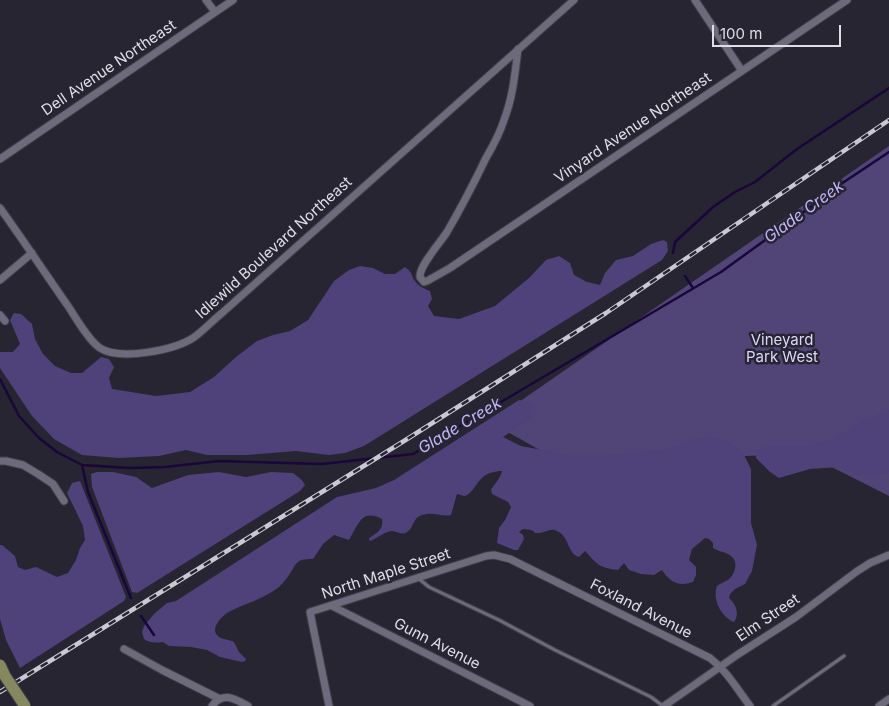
<!DOCTYPE html>
<html>
<head>
<meta charset="utf-8">
<style>
  body { margin:0 }
  #map { position:relative; width:889px; height:706px; overflow:hidden; background:#272532; font-family:Inter,sans-serif }
  canvas { display:block }
  .scale { position:absolute; left:712px; top:25px; width:129px; height:22px; box-sizing:border-box; border:2px solid #dfdee7; border-top:0; padding-left:6px; font-size:15px; line-height:18px; white-space:nowrap; color:#dfdee7; -webkit-text-stroke:4px #272532; paint-order:stroke }
</style>
</head>
<body>
<div id="map">
<canvas width="889" height="706"></canvas>
<div class="scale">100 m</div>
</div>
<script>
const context = document.querySelector('canvas').getContext('2d');
context.lineJoin = 'round';
function fillPath(path, color) {
  context.fillStyle = color;
  context.fill(path, 'evenodd');
}
function stroke(path, color, width, dash) {
  context.strokeStyle = color;
  context.lineWidth = width;
  context.lineCap = dash ? 'butt' : 'round';
  context.setLineDash(dash || []);
  context.stroke(path);
}
function write(font, color, halo, rows, align = 'center') {
  context.font = font + ' Inter,sans-serif';
  context.lineWidth = 5;
  context.setLineDash([]);
  context.textBaseline = 'middle';
  context.strokeStyle = halo;
  context.fillStyle = color;
  for (const [text, x, y, turn = 0] of rows) {
    context.save();
    context.translate(x, y);
    context.rotate((+turn || 0) * Math.PI / 180);
    context.textAlign = isNaN(turn) ? turn : align;
    if (halo) context.strokeText(text, 0, 0);
    context.fillText(text, 0, 0);
    context.restore();
  }
}
fillPath(new Path2D(`
  M889,146V496L806,454L561,462L490,422Z`), '#514577');
fillPath(new Path2D(`
  M663,240L667,242L668,251L662,260L364,446L345,453L329,455L296,451L247,455H207L186,450L159,456L119,458L82,455L54,439L32,416L0,368V352H13L20,344L10,320L14,313L21,314L32,324L35,339L43,354L55,366L71,373H82L101,357L109,359L114,367L109,378L112,389L156,396L190,392L214,377L236,357L257,341L273,335L290,331L308,320L334,281L349,270L360,266L373,268L385,274H395L405,267C414,274 410,274 415,281C418,286 425,289 430,291L432,299L428,306L434,316L459,319L495,306L529,278L546,260L559,256L570,263L574,275L587,282L600,285L605,273L616,260L633,256L651,244Z
  M519,400L529,402L533,408L531,418L503,437L521,446L570,455H609L660,450L680,445L695,438L711,437L726,440L743,453L751,469V523L757,545L752,571L745,584L735,589L730,594L729,598C736,604 740,614 734,622C721,617 712,599 717,586C721,583 724,582 728,580C735,575 739,562 731,556C727,552 719,552 713,548V543L709,539L705,538L692,549L689,560L696,567V575L693,582C678,587 670,582 662,570L654,575L641,574L629,570L624,563L618,570C599,568 597,564 585,551L579,557C567,554 570,537 557,531C550,527 546,533 538,533C531,533 537,532 531,530C531,530 524,529 523,529L519,532L523,535L524,539L518,550H514L497,543L499,528L505,520L511,507L508,502L492,494L491,490C494,484 501,478 502,471C495,471 487,473 482,478C477,482 471,495 465,496C462,496 459,494 457,494L451,515C443,517 435,513 427,514C411,516 416,526 407,532C402,536 397,531 392,531C384,532 378,538 370,541L369,540V538C377,533 384,529 382,519C361,508 358,526 349,540L334,535L323,544L313,559C308,559 301,559 298,562C295,564 293,569 291,572C288,577 283,583 279,587C264,599 243,604 227,613C221,617 211,628 217,635C220,640 229,639 234,642L239,652L246,659L245,661L242,662L220,657L207,650L191,647L169,646L163,642C155,643 150,643 144,639L142,632L144,626L154,614L167,603L176,601L337,497L376,488L394,480Z
  M889,410V472L874,475H858L839,467L810,469L779,478L770,472L756,458L757,450L767,446H805L832,440L861,422Z
  M97,472H113L136,477L152,488L188,475L219,472L246,477L271,472L293,473L302,480L305,485L300,491L137,593L132,592L92,487L91,474Z
  M80,481L126,597L124,601L20,668L6,640L0,619V545H2L15,556L18,567L25,570L36,567L57,577L68,573L76,560L80,548L85,540L83,526L67,493L72,483Z`), '#4f4179');
stroke(new Path2D(`
  M673,253L675,242L713,207L735,192L755,182L797,149L889,88
  M685,276L693,288
  M0,379L19,416L39,438L57,452L82,465L129,468L165,467L219,461L322,464L413,454L721,272L797,217L838,186L889,152
  M82,465L88,492L131,598
  M141,616L154,635`), '#19063a', 2.5);
const service = new Path2D(`
  M418,578L429,587L499,620L555,650L651,697L663,706
  M773,706L844,656`);
const minor = new Path2D(`
  M206,0L215,12
  M695,0L742,71
  M518,49C515,73 513,97 504,120C500,133 493,146 486,158C474,183 461,208 447,232C440,243 419,266 420,277L424,282L427,281L450,268L847,0
  M0,159L233,0
  M0,208C23,240 45,273 68,306C76,318 89,341 100,348C120,361 174,350 193,338C203,331 212,321 222,313L574,0
  M0,280L32,253
  M0,315L5,321
  M0,461H6L23,465L38,474L53,484L64,501
  M332,606L530,706
  M124,649L162,670L220,699
  M212,706C223,691 235,699 248,706
  M329,706L310,612L486,556L494,555L510,559L710,658C727,671 737,689 750,706
  M664,706L737,655L796,617L856,572L870,563L889,555
  M879,706L889,699`);
stroke(service, '#42404b', 5);
stroke(minor, '#42404b', 9);
stroke(service, '#6d6b7b', 3);
stroke(minor, '#6d6b7b', 7);
const rail = new Path2D(`
  M0,692L404,441L606,313L889,120`);
stroke(rail, '#cac9d3', 4.5);
stroke(rail, '#272532', 2.5, [8]);
const primaryBridge = new Path2D(`
  M0,665L5,676L25,706`);
stroke(primaryBridge, '#42404b', 13, []);
stroke(primaryBridge, '#868960', 11);
write('15px', '#dfdee7', '#272532', [
  ["Dell Avenue Northeast",109,68,-34],
  ["Vinyard Avenue Northeast",633,128,-34],
  ["Idlewild Boulevard Northeast",274,248,-42],
  ["North Maple Street",386,574,-18],
  ["Foxland Avenue",641,609,27],
  ["Elm Street",768,618,-34],
  ["Gunn Avenue",437,644,27]
]);
write('15px', '#ddd7fa', '#272532', [
  ["Vineyard",782,340],
  ["Park West",782,357]
]);
write('italic 16px', '#c3b5fb', '#272532', [
  ["Glade Creek",804,212,-36],
  ["Glade Creek",460,426,-31]
]);
</script>
</body>
</html>
